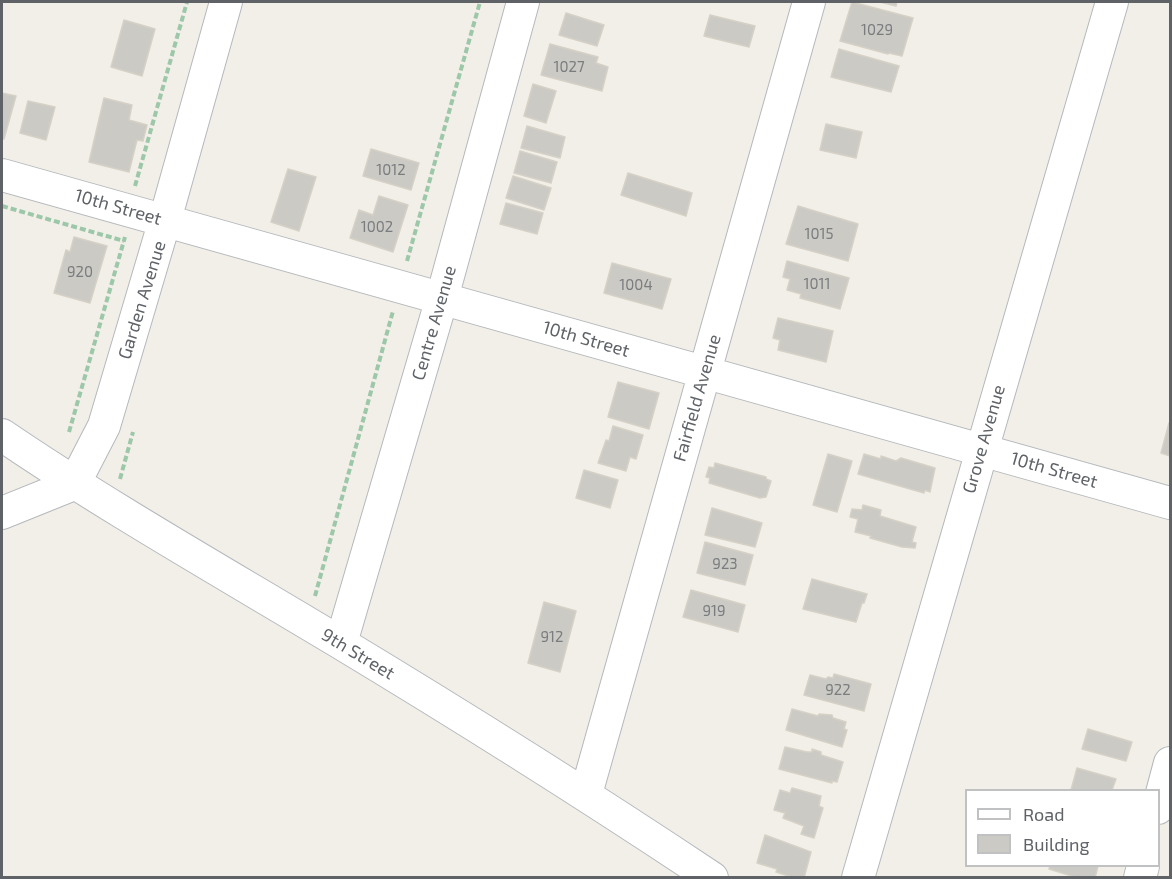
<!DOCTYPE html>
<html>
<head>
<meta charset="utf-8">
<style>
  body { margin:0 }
  #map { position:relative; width:1172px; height:879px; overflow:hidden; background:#f1efe8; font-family:"Exo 2",sans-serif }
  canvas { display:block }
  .frame { position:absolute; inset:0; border:3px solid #5f6368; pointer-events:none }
  .legend { position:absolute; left:965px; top:789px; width:195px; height:78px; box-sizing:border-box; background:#fff; border:2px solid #bfc1c3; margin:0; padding:8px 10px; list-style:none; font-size:18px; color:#5f6368 }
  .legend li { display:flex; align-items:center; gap:12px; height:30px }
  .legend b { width:30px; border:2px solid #bfc1c3 }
</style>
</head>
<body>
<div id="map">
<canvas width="1172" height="879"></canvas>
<div class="frame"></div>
<ul class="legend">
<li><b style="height:8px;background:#fff"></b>Road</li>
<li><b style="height:16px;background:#cccac5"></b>Building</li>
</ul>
</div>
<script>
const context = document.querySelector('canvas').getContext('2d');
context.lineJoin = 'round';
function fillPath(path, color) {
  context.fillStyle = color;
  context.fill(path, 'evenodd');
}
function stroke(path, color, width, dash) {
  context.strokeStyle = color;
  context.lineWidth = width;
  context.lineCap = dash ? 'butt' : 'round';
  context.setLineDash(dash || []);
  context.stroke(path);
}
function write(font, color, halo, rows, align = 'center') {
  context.font = font + ' "Exo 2",sans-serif';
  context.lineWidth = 6;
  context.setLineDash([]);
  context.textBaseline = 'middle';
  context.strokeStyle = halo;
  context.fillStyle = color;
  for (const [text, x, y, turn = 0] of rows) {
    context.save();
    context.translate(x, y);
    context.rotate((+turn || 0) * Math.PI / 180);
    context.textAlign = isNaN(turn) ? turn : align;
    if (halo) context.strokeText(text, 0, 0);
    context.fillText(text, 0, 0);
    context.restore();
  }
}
const building = new Path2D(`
  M852,2L913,18L902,56L889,53L888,54L840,41Z
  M880,2H897L896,6Z
  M566,13L604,25L597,46L559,35Z
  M710,15L755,26L749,47L704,36Z
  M124,20L155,29L142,76L111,67Z
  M550,44L598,57L596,63L608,67L602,91L541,75Z
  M839,49L899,66L891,92L831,77Z
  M533,84L556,91L546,123L524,116Z
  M2,93L16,96L4,139H2Z
  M104,98L132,105L129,120L147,125L143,141L137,140L129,172L89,162Z
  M28,101L55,107L46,140L20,133Z
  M826,124L862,132L856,158L820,150Z
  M527,126L565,137L560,158L521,148Z
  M371,149L419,163L411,190L363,176Z
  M520,151L557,162L551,183L514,173Z
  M288,169L316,177L299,231L271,222Z
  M628,173L692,193L686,216L621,195Z
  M513,176L551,188L544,210L506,198Z
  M379,196L408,205L393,252L350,238L359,210L373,215Z
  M506,203L543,213L537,234L500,224Z
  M798,206L858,224L848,261L786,244Z
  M74,237L107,246L90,303L54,293L66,250L70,252Z
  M787,261L849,278L840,309L800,298L801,294L787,290L790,279L783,277Z
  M612,263L671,279L662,309L604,293Z
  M778,318L833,331L826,362L778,350L780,340L773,338Z
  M618,382L659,393L649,429L608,417Z
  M1169,423L1170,424V456L1161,453Z
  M613,426L643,435L636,459L630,457L626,471L598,463L606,440L609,441Z
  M828,454L852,461L837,512L813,505Z
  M864,454L881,459V456L896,461L901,458L935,468L930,492L925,490L924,493L858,474Z
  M715,463L766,477V479L771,481L766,497L760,498L709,483L710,478L706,477L709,467L714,468Z
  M584,470L618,480L610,508L576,498Z
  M863,505L881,510L880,516L916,527L912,542L916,543L915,548L902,547L870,538L871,536L855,532L858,519L850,517L852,509L862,510Z
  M712,508L762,523L755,547L705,535Z
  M705,542L753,555L745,585L697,573Z
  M812,579L867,594L864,603H862L856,622L803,609Z
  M691,590L745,605L738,632L683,617Z
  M544,602L576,611L560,672L528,663Z
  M834,674L871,684L864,711L804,695L810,675L826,679L828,677L833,678Z
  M792,709L818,716L819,714L832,715L833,718L846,722L844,729L847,730L842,747L786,730Z
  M1088,729L1132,742L1126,761L1082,749Z
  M785,747L807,752H812V749L821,752V755L843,762L837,782L832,781V783L779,769Z
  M1077,768L1116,779L1112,790H1071Z
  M792,788L821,796L819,806L823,808L814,838L801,834L804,826L783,818L785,813L774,810L780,790L790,793Z
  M765,835L811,852L804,878H795L776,872L777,869L757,863Z
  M1050,866H1098L1095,878H1078L1049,869Z`);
fillPath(building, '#cccac5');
stroke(building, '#d6d1c6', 1.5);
const minor = new Path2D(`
  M2,175L1170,503
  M2,435C111,509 226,574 339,642C465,718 589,796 712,878
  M2,513L74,484L104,426L165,220L226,2
  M341,643L442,298L523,2
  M586,794L809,2
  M1158,808L1170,763
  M858,878L1112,2
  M1140,878L1143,866`);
stroke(minor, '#b5b8bc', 34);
stroke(new Path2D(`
  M135,186L187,2
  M2,206L124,241
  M407,261L480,2
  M69,432L125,237
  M120,479L133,432
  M315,596L393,311`), '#9cc7a9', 4, [6, 3]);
stroke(minor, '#fff', 32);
write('15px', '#7a7d7f', null, [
  ["1029",877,30],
  ["1027",569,67],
  ["1012",391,170],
  ["1002",377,227],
  ["1015",819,234],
  ["920",80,272],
  ["1011",817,284],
  ["1004",636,285],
  ["923",725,564],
  ["919",714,611],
  ["912",552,637],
  ["922",838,690]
]);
write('18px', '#5f6368', '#fff', [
  ["10th Street",118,207,16],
  ["Garden Avenue",142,300,-73],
  ["Centre Avenue",434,323,-74],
  ["10th Street",586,339,16],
  ["Fairfield Avenue",697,398,-74],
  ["Grove Avenue",984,439,-74],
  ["10th Street",1054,470,16],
  ["9th Street",358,654,31]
]);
</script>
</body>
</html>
